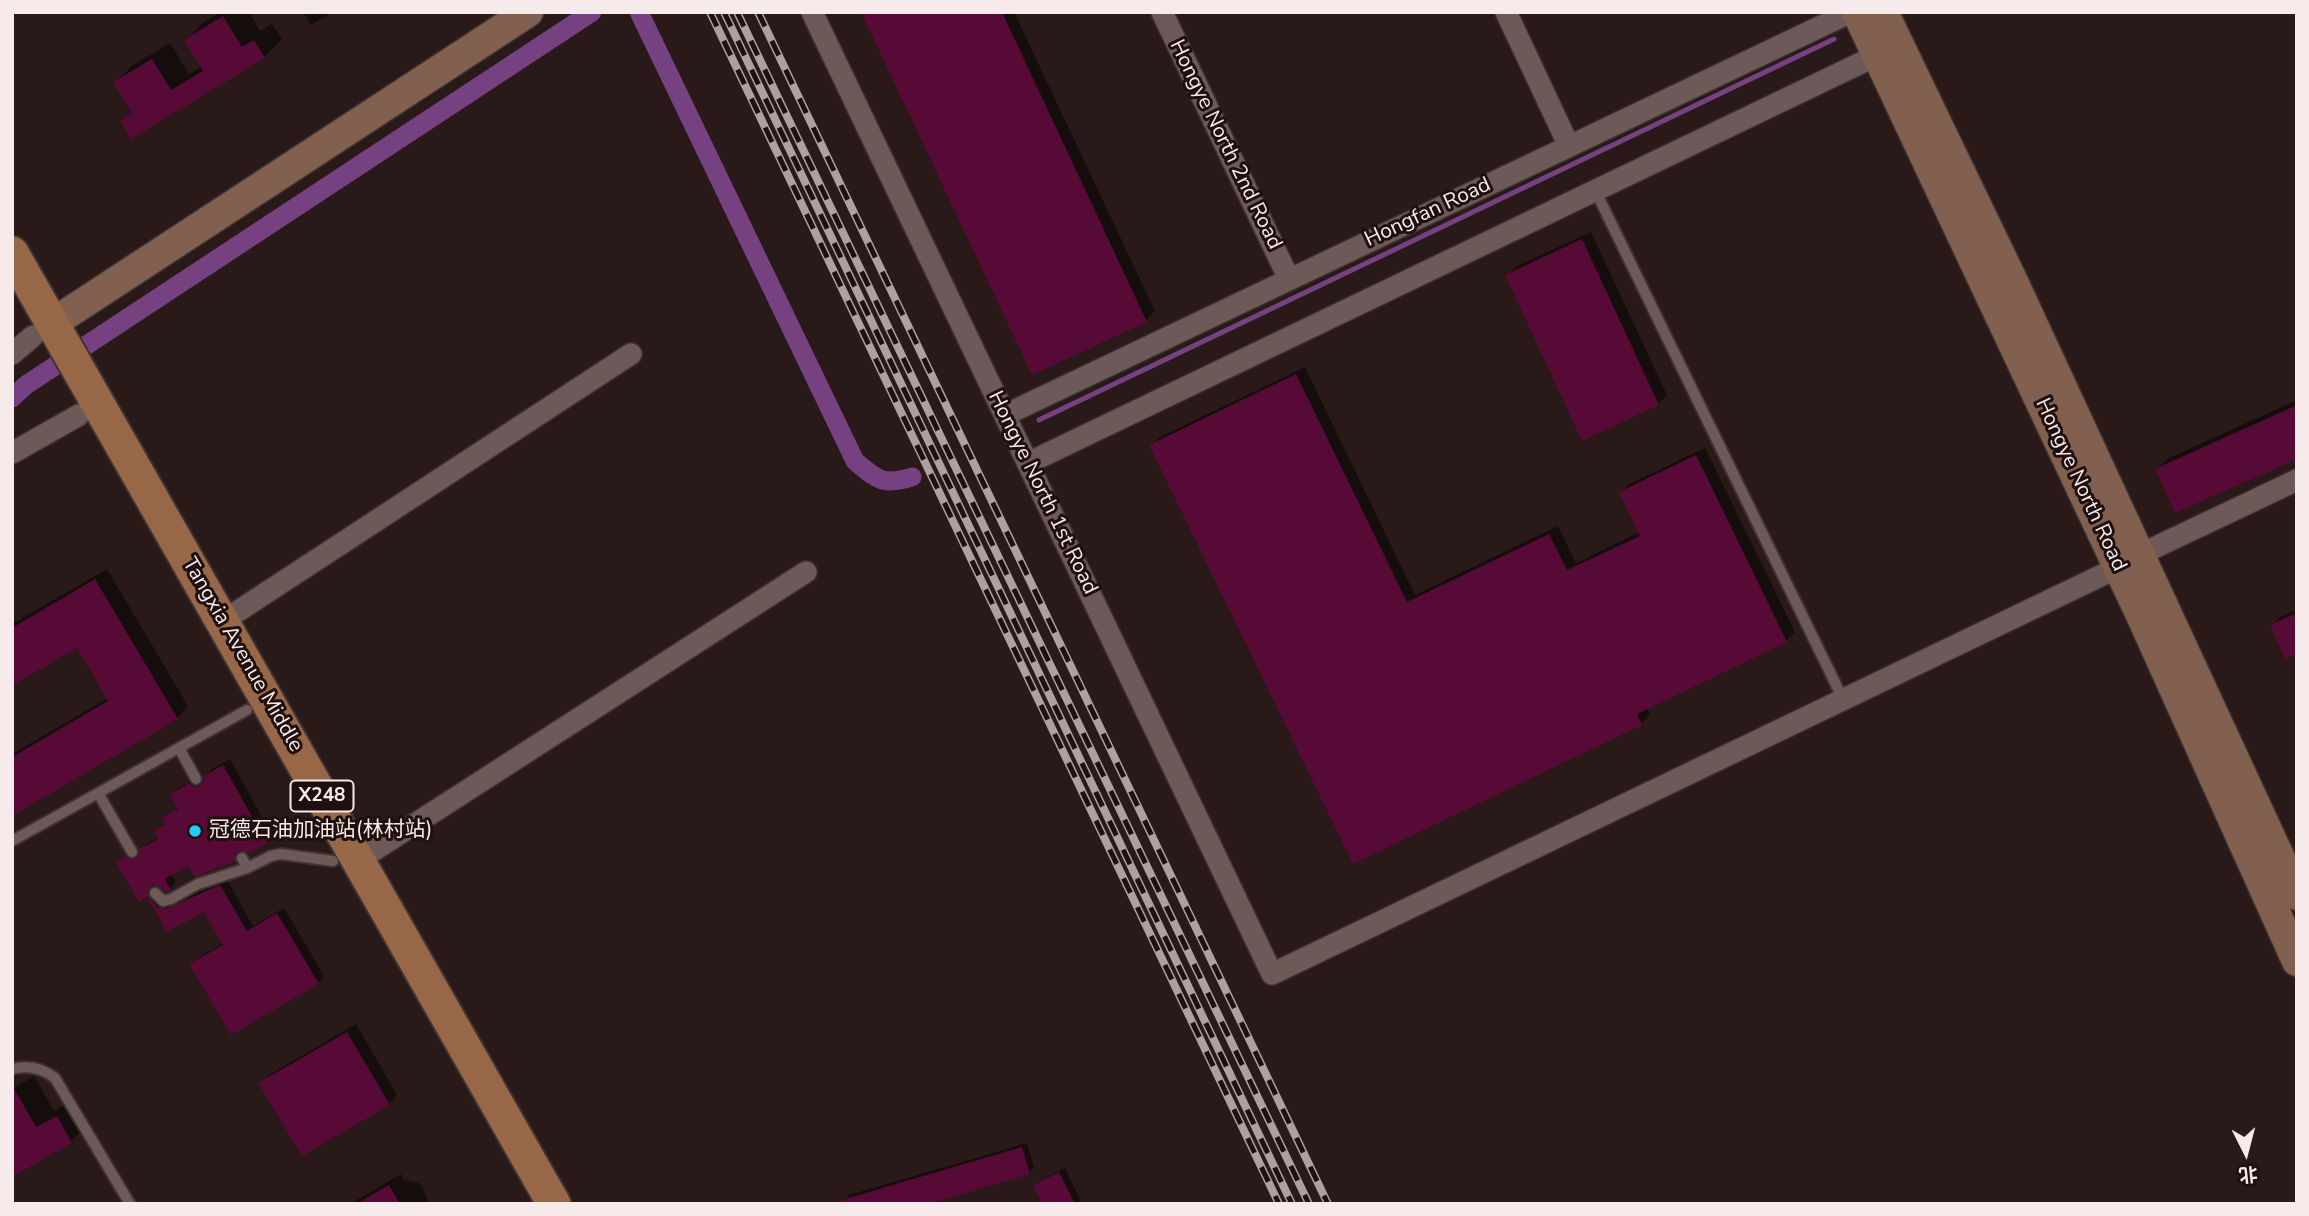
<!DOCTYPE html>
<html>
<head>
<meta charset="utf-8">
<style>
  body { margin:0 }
  #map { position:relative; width:2309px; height:1216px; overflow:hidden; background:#291918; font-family:"Nunito Sans","Noto Sans SC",sans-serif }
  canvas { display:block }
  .frame { position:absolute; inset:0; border:14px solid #f6ebea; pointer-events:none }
  .north { position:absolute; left:2211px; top:1118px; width:70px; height:70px; -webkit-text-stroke:5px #1f100f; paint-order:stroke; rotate:174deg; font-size:19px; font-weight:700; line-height:28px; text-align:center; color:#f6ebea }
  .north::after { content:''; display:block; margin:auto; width:24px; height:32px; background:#f6ebea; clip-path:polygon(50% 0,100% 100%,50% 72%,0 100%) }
</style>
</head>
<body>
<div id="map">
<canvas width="2309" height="1216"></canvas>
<div class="frame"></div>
<div class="north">北</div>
</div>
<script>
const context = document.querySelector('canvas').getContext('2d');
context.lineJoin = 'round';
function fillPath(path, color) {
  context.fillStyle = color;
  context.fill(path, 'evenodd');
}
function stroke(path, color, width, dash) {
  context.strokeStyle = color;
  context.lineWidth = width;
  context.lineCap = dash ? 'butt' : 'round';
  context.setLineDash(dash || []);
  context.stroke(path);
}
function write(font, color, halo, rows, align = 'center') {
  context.font = font + ' "Nunito Sans","Noto Sans SC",sans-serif';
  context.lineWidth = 6;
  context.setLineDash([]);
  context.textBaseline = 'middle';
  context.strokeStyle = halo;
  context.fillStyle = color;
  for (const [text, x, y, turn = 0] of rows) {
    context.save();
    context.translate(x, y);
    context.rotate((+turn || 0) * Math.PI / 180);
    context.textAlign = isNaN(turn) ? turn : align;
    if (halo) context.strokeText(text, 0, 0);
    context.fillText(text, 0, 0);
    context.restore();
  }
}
fillPath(new Path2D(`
  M221,12H249L260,31L272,24L282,39L264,57L122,121L133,111L115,83L133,65L170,43L189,74L202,66L186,40L204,22Z
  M303,12H333L311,25Z
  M863,12H1014L1155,311L1146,320L1033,373Z
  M1591,232L1667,395L1658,404L1507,275L1515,267Z
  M1305,367L1415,595L1558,526L1576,563L1640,532L1621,492L1629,484L1705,448L1795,632L1786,641L1647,708L1650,715L1641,724L1354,862L1151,445L1160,437Z
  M2297,400V457L2157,469L2169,458Z
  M107,569L188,706L177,718L12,814V754L108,698L77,646L12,684V624Z
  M2297,610V652L2272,626L2280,617Z
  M230,759L272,835L266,842L241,849V853L234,860L189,863L171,874L176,882L170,889L157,883L153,884L155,892L173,903L227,880L253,926L284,908L324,976L318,983L191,965L198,958L224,943L205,909L168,930L147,895L118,862L133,851L141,853V850L148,843L159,837L156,831L166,823L164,819L179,807L172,794L178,788L197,778L206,780L205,776L212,769Z
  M356,1024L397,1095L389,1104L261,1083L269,1075Z
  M34,1076L54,1111L75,1099L89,1124L71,1141L12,1175V1089Z
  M1027,1143L1034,1167L1029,1172L844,1201L849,1195Z
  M1065,1168L1082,1204H1044L1035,1185L1041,1180Z
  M401,1174L404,1180L418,1183L423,1187L427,1199L426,1204H350Z`), '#0007');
stroke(new Path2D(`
  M1039,420L1834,39`), '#754180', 5);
stroke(new Path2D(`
  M639,12L855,461C877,480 883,486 912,477
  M12,398L26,385L592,12`), '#754180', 19);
fillPath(new Path2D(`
  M861,12H1002L1147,322L1032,375Z
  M223,16L242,47L254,40L265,58L131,139L120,121L132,113L113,82L152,59L171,90L203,71L184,40Z
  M1582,239L1659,405L1582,441L1505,275Z
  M1296,374L1407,602L1549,534L1567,570L1640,536L1619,492L1696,455L1787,642L1637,714L1642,725L1353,864L1149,445Z
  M2297,405V459L2175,513L2155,469Z
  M95,579L178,719L12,816V757L108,701L77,648L12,686V628Z
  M2297,613V654L2285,659L2270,625Z
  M223,765L267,843L248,854L239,851L235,854V861L195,877L188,866L165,879L171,890L165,892L160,887L154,885L148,890V896L157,907L165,909L220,885L247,931L277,913L319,984L231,1035L189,964L223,945L204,912L167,932L147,897L139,902L116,862L126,856L135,859L139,855V849L158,839L153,831L165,825L162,818L178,809L170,794L189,783L195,787L200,786L204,780L203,776Z
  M347,1032L390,1105L302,1156L258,1083Z
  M12,1085L36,1127L57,1116L72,1143L12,1177Z
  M1022,1147L1030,1174L929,1204H843L842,1200Z
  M1059,1172L1075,1204H1042L1033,1185Z
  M389,1185L400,1204H356Z`), '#560a35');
const lane = new Path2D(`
  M1595,190L1843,699
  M179,748L196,779
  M98,793L132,852
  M12,841L247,710
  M242,858L247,868L271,856L281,854L333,861
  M155,893L163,901L171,899L198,884L247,868
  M12,1069C28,1065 42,1068 55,1078L130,1204`);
const street = new Path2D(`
  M812,12L1272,974L2119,567
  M1162,12L1289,279
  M1506,12L1569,146
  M12,354L33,336
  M1005,415L1851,12
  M12,453L79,415
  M1028,463L1890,49
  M2139,555L2297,480
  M223,621L631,354
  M359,860L806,572`);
const secondary = new Path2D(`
  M1857,12L2142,617L2297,961
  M1883,12L2014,284L2297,895
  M53,323L528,12`);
const primary = new Path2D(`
  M12,253L554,1204`);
stroke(lane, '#3f3332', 14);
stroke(street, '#3f3332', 24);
stroke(secondary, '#3f3332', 33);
stroke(primary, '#3f3332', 37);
stroke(lane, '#6c5958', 10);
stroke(street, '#6c5958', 21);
stroke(secondary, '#826050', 30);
stroke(primary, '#986748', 33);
const rail = new Path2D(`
  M710,12L1279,1204
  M724,12L1292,1204
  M737,12L1309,1204
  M758,12L1328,1204`);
stroke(rail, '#ada09f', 8);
stroke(rail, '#1f100f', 5, [16]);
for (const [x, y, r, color] of [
  [195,831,7,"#25c9fe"]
]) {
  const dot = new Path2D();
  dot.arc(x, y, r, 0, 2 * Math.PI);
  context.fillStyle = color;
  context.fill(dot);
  stroke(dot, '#1f100f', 2.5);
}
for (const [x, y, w] of [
  [322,796,63]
]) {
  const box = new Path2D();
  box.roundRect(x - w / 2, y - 15.5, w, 31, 5);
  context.fillStyle = '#1f100f';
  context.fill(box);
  stroke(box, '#f6ebea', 2);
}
write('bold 19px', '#f6ebea', null, [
  ["X248",322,796]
]);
write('21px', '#f6ebea', '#1f100f', [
  ["Hongye North 2nd Road",1225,145,64],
  ["Hongfan Road",1428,213,-25],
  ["Hongye North Road",2080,485,65],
  ["Hongye North 1st Road",1042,493,64],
  ["Tangxia Avenue Middle",242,655,60]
]);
write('21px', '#f6ebea', '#1f100f', [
  ["冠德石油加油站(林村站)",209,831]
], 'left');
</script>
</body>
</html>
